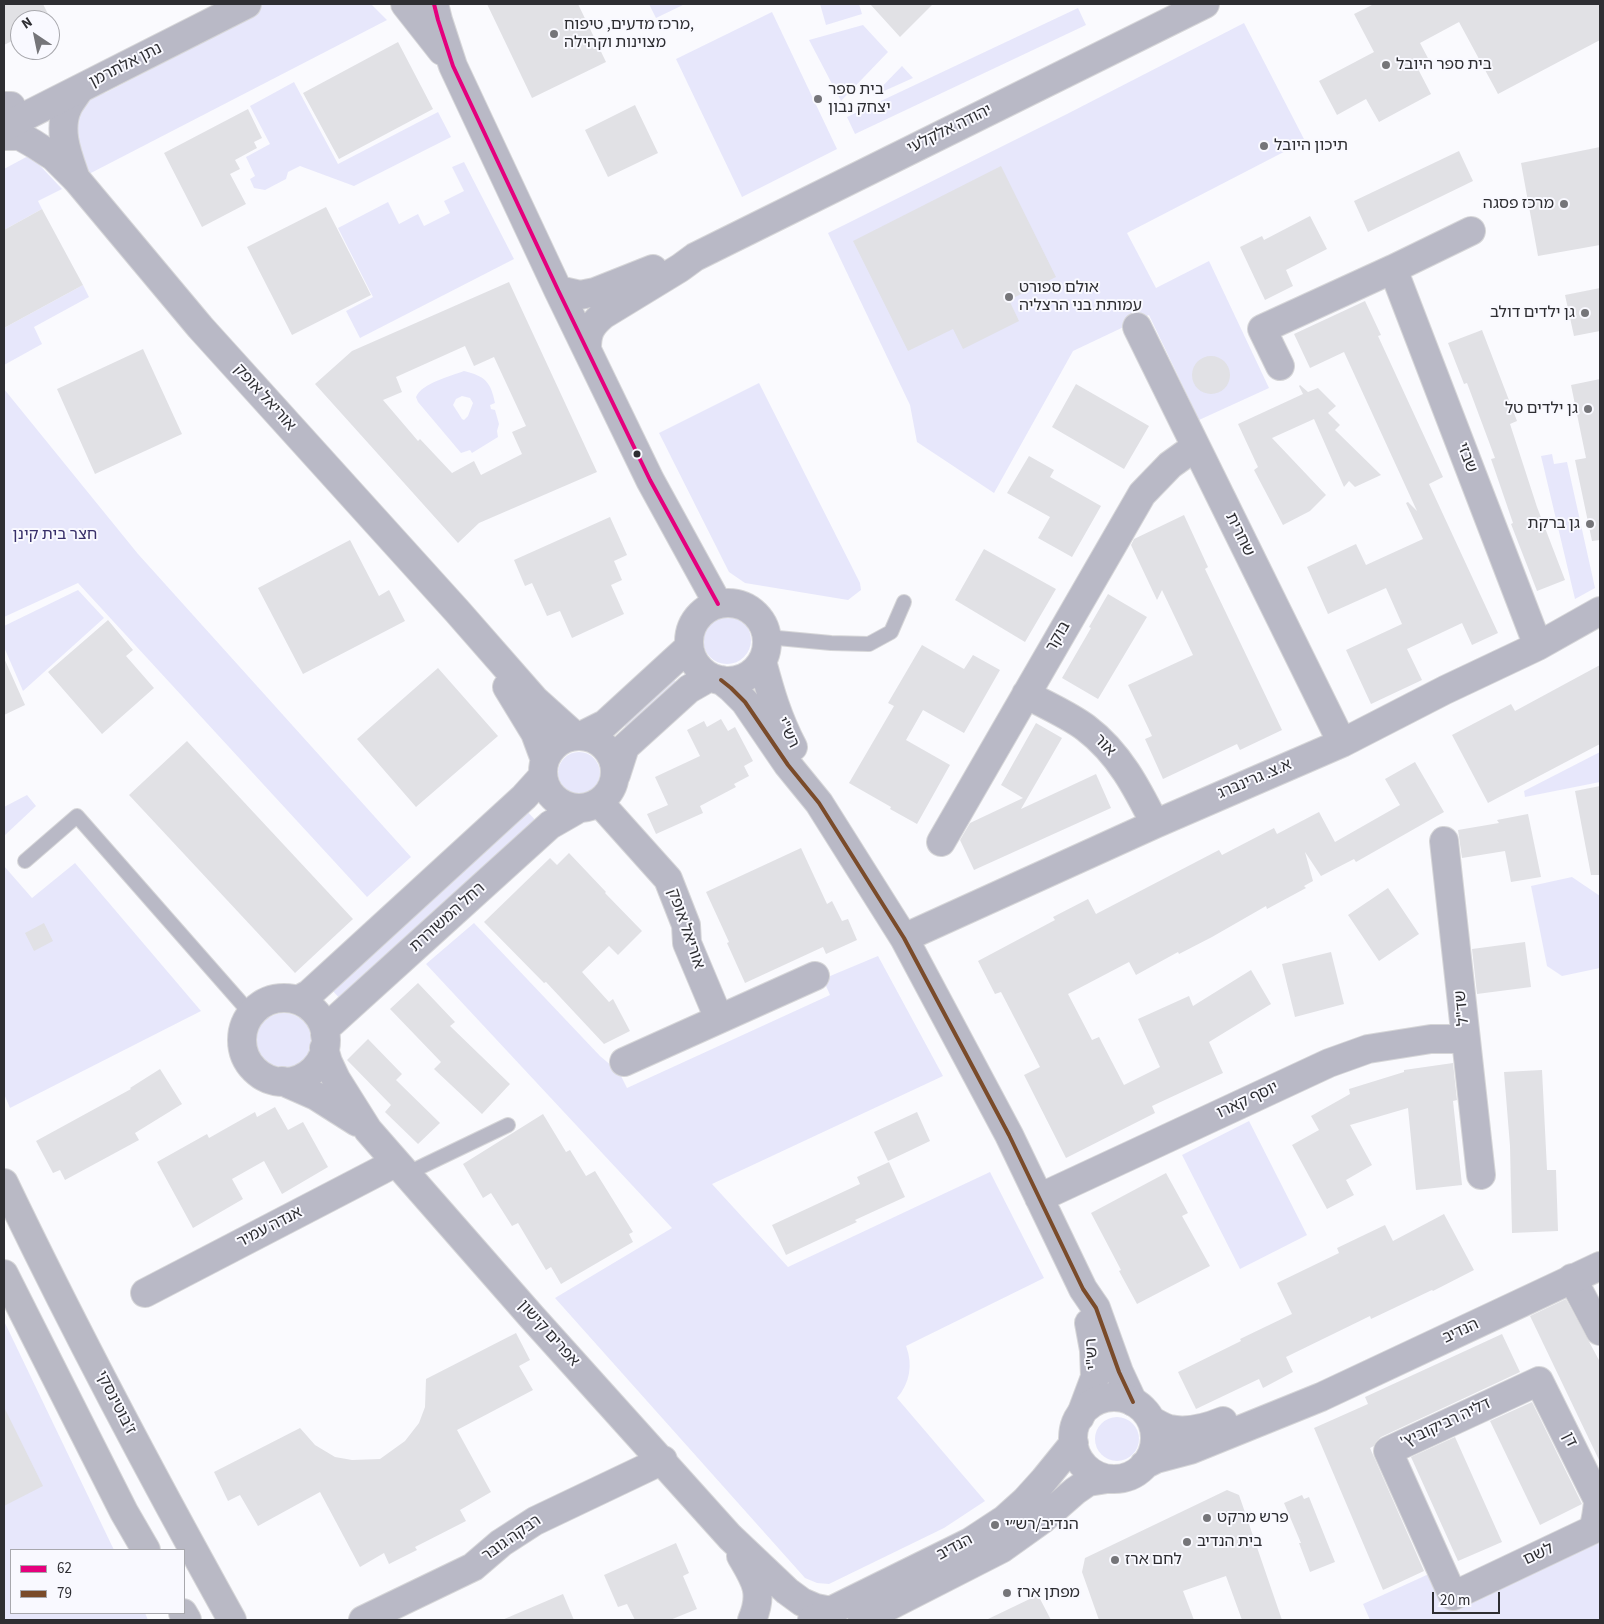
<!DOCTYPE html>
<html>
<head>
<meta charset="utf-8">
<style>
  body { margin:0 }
  #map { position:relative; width:1604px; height:1624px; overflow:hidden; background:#fafafe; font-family:"Source Sans 3",sans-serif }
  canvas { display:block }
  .frame { position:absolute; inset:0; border:5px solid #2e2e32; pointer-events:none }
  .legend { position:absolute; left:10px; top:1549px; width:175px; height:65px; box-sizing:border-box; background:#f9f9ff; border:1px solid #a8a8ad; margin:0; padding:6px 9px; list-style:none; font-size:15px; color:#2e2e32 }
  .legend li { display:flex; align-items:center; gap:10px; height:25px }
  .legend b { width:25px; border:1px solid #a8a8ad }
  .north { position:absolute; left:10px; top:10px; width:50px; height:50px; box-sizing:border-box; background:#f9f9ff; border:1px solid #a8a8ad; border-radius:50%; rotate:326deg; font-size:14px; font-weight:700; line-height:20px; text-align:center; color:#2e2e32 }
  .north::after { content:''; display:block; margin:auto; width:18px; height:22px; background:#757579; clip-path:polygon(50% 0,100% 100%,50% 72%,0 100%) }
  .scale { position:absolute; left:1432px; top:1592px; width:68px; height:22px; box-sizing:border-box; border:2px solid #2e2e32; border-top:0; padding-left:6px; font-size:15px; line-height:18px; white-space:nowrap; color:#2e2e32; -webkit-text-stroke:4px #f9f9ff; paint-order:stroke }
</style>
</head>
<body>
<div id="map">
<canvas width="1604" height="1624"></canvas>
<div class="frame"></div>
<ul class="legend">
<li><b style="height:6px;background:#e5007d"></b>62</li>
<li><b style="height:6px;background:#7a4b2a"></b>79</li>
</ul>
<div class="north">N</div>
<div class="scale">20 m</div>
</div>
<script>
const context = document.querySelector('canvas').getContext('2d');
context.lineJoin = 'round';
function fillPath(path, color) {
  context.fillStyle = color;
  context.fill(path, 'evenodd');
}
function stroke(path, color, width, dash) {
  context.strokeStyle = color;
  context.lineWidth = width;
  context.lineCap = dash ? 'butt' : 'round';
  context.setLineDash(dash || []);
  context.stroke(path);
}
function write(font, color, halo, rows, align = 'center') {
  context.font = font + ' "Source Sans 3","Noto Sans Hebrew",sans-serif';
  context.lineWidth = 4;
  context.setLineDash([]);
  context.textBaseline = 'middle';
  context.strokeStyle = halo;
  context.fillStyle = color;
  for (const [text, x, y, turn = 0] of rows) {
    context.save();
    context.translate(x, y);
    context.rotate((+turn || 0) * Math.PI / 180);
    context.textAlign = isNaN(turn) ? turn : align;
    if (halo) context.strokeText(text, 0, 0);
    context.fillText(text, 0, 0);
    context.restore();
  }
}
fillPath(new Path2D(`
  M262,4H371L387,20L87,175L75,152V114L99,88L105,93L248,19L245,14Z
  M649,4H685L656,18Z
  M820,4H859L862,14L826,25Z
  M1078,8L1086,25L855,134L847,117Z
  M772,12L837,149L742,197L676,59Z
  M1244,23L1305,141L1127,233L1156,288L1209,261L1269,388L1199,420L1149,315L1073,351L994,493L917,442L910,405L828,233L1067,114Z
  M863,25L888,52L841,101L809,40Z
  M902,66L913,78L873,96Z
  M294,82L338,164L438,112L451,137L354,186L300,166L288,172L286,179L265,190L254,188L250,179L255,176L246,157L270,144L250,106Z
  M30,155L62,189L38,201L42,209L4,230V169Z
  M464,162L514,259L360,338L346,311L373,297L338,228L388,202L399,224L418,214L424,226L450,213L444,201L464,191L452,167Z
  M83,285L89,297L34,327L42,344L4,365V328Z
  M464,371C485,376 491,382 495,403L490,405L491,409L495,410L499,424L497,431L498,437L472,453L470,450L461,453L418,402L416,397C422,383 451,376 464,371ZM462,396L470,398L473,403L468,416L464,420L462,419L453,405L456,399Z
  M759,383L860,583L861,590L848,600L745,583L729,572L659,433Z
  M4,389L138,554L411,857L367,897L78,583L4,617Z
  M1552,454L1554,464L1567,462L1595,588L1575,599L1541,456Z
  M78,590L104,618L23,691L4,647V626Z
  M703 640a24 24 0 1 1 48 0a24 24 0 1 1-48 0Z
  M668,674L682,688L633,735L619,720Z
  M1600,752V782L1525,797L1524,791Z
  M558 773a21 21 0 1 1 42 0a21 21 0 1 1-42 0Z
  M27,795L36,806L4,836V807Z
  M523,807L539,824L345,1004L329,987Z
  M75,863L201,1011L10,1108L4,1094V866L32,898Z
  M1572,877L1600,896V968L1562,976L1547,966L1531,886Z
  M474,923L600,1056L619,1072L627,1088L830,995L823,979L878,956L943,1076L712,1184L788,1267L990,1172L1044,1278L906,1346C913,1364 910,1383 897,1398L985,1501L944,1528L829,1584L817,1583L805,1578L555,1298L672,1228L426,964Z
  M256 1041a28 28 0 1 1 56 0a28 28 0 1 1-56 0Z
  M1249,1121L1307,1235L1240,1269L1182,1155Z
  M4,1321L114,1550H11V1613H145L148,1620H4Z
  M1095 1439a22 22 0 1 1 44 0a22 22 0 1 1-44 0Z
  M1600,1535V1620H1370L1363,1604L1431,1573L1446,1606Z`), '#e7e7fb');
fillPath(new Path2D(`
  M4,4H43L52,22L50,23V20H20V37L4,45Z
  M487,4H578L606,62L532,98Z
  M870,4H933L900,37Z
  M1374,4H1600V40L1498,94L1459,22L1420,43L1430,62L1418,69L1431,94L1379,122L1366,99L1337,115L1319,81L1374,52L1354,14Z
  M398,42L433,109L339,159L303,93Z
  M635,105L658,153L608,177L585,130Z
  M248,109L262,138L254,142L257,148L235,160L240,169L230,174L246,204L202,227L164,153Z
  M1600,147V245L1538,256L1521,163Z
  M1459,151L1473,181L1368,232L1354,201Z
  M1001,166L1056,277L1009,300L1019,321L963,349L953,329L908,351L853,241Z
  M326,207L371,295L292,335L247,247Z
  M42,209L83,285L4,328V230Z
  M1310,216L1327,249L1286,270L1293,286L1265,300L1240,247L1262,236L1264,240Z
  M509,282L597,472L479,523L458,543L315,384L352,351ZM465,346L474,366L494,357L526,426L512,432L522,454L481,475L474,461L452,473L420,439L418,441L383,400L402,392L396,377Z
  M1600,288V331L1574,336L1565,295Z
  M1365,301L1381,335L1378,336L1443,477L1429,484L1498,633L1472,645L1462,623L1407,649L1422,680L1371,704L1346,650L1402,624L1386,588L1328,614L1307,567L1356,544L1366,565L1423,539L1406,503L1408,502L1417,511L1344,352L1310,368L1294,334Z
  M1482,330L1517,421L1510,424L1537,507L1565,580L1537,591L1511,524L1513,523L1491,459L1495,458L1467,383L1464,384L1448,343Z
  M143,349L182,434L95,474L57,389Z
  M1192 375a19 19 0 1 1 38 0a19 19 0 1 1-38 0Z
  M1600,379V540L1592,541L1575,460L1586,458L1571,385Z
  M1076,384L1149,426L1124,469L1052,427Z
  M1300,385L1308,392L1318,388L1336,406L1328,413L1340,425L1335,430L1381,475L1355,487L1349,481L1344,487L1314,419L1272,438L1326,495L1310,511L1283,525L1254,470L1258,467L1238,424L1303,394L1299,386Z
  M1029,456L1054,470L1050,477L1101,506L1072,557L1038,538L1050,517L1007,493Z
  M1184,515L1208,567L1205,569L1282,730L1240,750L1237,744L1163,779L1145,739L1152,736L1128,685L1193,655L1162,590L1157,600L1131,545L1134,539Z
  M610,517L627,555L614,561L622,580L611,585L624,614L572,638L560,611L547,616L532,583L525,586L514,560Z
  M350,540L379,596L389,590L405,621L303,674L258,588Z
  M984,549L1056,589L1025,642L955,600Z
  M1108,594L1147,617L1098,699L1062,678L1091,628L1089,627Z
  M108,620L133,650L126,656L154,688L102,734L48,672Z
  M922,645L964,669L973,655L1000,670L964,733L923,710L906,740L950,765L917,824L890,809L891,807L849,783L894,706L888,703Z
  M4,658L25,705L4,715Z
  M1600,665V744L1488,803L1452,735L1511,704L1515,711Z
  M438,668L498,736L416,807L357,739Z
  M721,719L728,731L735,727L753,761L744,766L749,776L734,784L736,787L700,806L703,813L656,834L647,814L668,805L655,777L700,756L687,730L704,721L707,727Z
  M1036,723L1062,738L1021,809L1096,774L1111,808L974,870L960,840L970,823L1023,798L1001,785Z
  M187,741L353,919L295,973L129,795Z
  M1415,762L1444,812L1356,862L1354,859L1321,876L1305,852L1313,881L1304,886L1306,888L1267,909L1266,906L1212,937L1179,954L1178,952L1136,975L1129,962L1068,994L1092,1040L1099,1037L1124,1085L1160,1067L1138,1019L1189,996L1193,1006L1251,970L1271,1004L1209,1042L1223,1073L1152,1106L1155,1113L1066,1158L1024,1075L1040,1067L1001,992L995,994L978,961L1055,920L1053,917L1088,899L1096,914L1219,850L1222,855L1274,828L1277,834L1319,812L1335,842L1400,805L1385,779Z
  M1600,786V875H1591L1575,791Z
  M1528,814L1541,877L1511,882L1505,851L1462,858L1458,830L1499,823L1497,820Z
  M801,848L827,904L832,901L842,921L848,919L857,940L826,954L823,947L745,983L727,943L729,942L706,892Z
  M569,853L606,892L605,893L642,931L618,955L609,946L582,972L609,1002L613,999L630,1031L604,1044L546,982L544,983L484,922L550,858L557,865Z
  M1388,888L1419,934L1379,961L1348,915Z
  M44,923L53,941L34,951L25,933Z
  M1525,942L1531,987L1477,994L1472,949Z
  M1331,952L1344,1004L1295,1017L1282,964Z
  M418,983L455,1022L450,1026L510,1084L482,1114L434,1069L441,1062L390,1009Z
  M368,1039L402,1074L396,1080L440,1123L418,1144L385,1112L391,1105L347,1060Z
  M1453,1063L1457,1100L1453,1101L1462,1185L1416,1190L1408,1108L1350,1125L1372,1165L1346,1180L1354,1195L1327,1209L1292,1145L1319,1130L1311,1116L1350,1094L1349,1089L1404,1072V1070Z
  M160,1069L182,1104L135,1133L139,1140L65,1180L60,1170L53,1173L36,1141L131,1089L130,1088Z
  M1542,1070L1547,1170H1556L1558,1231L1512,1233L1510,1146L1504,1072Z
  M275,1107L288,1130L303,1122L328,1167L282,1194L264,1161L232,1179L243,1199L193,1228L157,1162L207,1134L209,1138L255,1112L257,1117Z
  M917,1112L930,1141L888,1161L874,1132Z
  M543,1114L566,1152L570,1150L586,1176L595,1171L633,1232L629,1234L633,1242L561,1284L551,1267L546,1270L518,1223L512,1226L491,1193L483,1198L463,1164Z
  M889,1162L905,1197L855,1220L857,1222L786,1255L772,1225L860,1184L857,1177Z
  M1166,1173L1188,1213L1182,1216L1210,1266L1137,1304L1119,1271L1121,1270L1091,1213Z
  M1444,1214L1474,1270L1433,1291L1432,1290L1371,1319L1370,1316L1286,1357L1293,1372L1263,1388L1259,1379L1196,1409L1178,1372L1241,1341L1240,1339L1292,1314L1277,1283L1339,1253L1337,1248L1385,1225L1393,1241Z
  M1566,1299L1600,1362V1462L1530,1316Z
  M516,1333L530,1360L519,1366L533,1390L457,1430L491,1492L460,1510L466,1521L415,1547L417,1550L389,1564L384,1553L360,1567L320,1492L258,1526L240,1495L228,1501L214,1472L300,1428L315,1445L335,1457L352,1460L380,1459L405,1441L419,1423L425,1407L426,1379Z
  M1502,1334L1520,1372L1381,1437L1376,1442L1374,1446L1370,1448L1424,1571L1383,1590L1314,1428L1368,1404L1365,1397Z
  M1532,1402L1582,1504L1540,1525L1490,1421Z
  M4,1407L43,1486L4,1506Z
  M1455,1437L1502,1542L1458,1561L1411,1457Z
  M1227,1490L1239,1495L1282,1620H1242L1226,1576L1183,1591L1194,1620H1099L1082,1572L1085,1558Z
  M1302,1495L1304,1499L1309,1497L1335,1562L1310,1572L1299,1543H1301L1284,1503Z
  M676,1543L689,1573L683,1576L697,1609L670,1620H635L627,1604L618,1607L604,1575Z
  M563,1594L574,1620H502Z
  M1038,1595L1051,1620H986Z`), '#e1e1e5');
const service = new Path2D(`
  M767,637L831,643L869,644L891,632L904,602
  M25,861L77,816L251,1014
  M406,1174L508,1125`);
const minor = new Path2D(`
  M405,4L442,51
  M434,4L438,20L453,66L558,290L650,480L718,604
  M4,106H11
  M4,136H20L34,144L54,157L77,180L200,327L457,611L535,700L575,736
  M76,179C68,156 57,130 68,107C71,101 76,95 79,90
  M1393,269L1471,231
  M558,290L580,295L595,292L653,269
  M1137,327L1342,743
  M587,349C587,333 590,326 603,315L680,268L695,257L1205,4
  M1280,366L1262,329L1393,269L1538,646
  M689 642a39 39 0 1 1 78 0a39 39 0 1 1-78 0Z
  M762,661C770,691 778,719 793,747
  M721,680L731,688L745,702L788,765L819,803L904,938L1009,1135L1083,1289L1096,1308L1119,1372L1133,1402
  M507,687L535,733L545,760
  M1026,694C1045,705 1069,715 1086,728C1119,753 1137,788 1155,824
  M543 772a36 36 0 1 1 72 0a36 36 0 1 1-72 0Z
  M581,736L605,724L689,647
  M616,775L625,747L689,689L710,677
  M599,802L668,879L686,925L687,943L719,1019
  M1444,841L1481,1175
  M941,842L1142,494L1170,465L1195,447
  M904,938L1155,824L1342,743L1445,690L1538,646L1600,611
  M242 1040a42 42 0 1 1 84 0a42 42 0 1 1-84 0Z
  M298,1000L309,994L524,797L543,776
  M325,1035L326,1028L550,825L578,809
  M324,1048L328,1062L336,1079L368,1130L531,1316L730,1537L787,1591L802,1602L816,1608L831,1611
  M624,1062L815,976
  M282,1081L316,1096L357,1122
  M1039,1198L1329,1063L1368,1049L1431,1039H1466
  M1572,1278L1600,1331
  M145,1293L395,1163
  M1080,1417L1095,1377L1094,1350L1089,1323
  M1598,1500L1539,1381L1388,1451L1453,1596L1592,1530C1598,1519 1596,1507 1600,1494
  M741,1556C755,1580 764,1592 752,1620
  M363,1620L473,1567L501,1543L535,1521L663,1460`);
const tertiary = new Path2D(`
  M4,127L247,4
  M1073 1438a41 41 0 1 1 82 0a41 41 0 1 1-82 0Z
  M1151,1420C1156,1423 1163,1427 1169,1429C1187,1433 1206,1428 1223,1421
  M1144,1465L1156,1459L1190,1450L1321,1397L1600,1266
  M812,1620L970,1542L1005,1519L1025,1501L1044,1480L1074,1443
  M862,1620L1001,1549L1043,1519L1075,1491L1088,1482L1107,1479`);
const secondary = new Path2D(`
  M4,1183C75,1331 152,1476 232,1620
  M4,1274L124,1512L146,1550
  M183,1613L187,1620`);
stroke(service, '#d6d6d8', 16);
stroke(minor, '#d6d6d8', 30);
stroke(tertiary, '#d6d6d8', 30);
stroke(secondary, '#d6d6d8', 30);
stroke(service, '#b9b9c6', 14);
stroke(minor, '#b9b9c6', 28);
stroke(tertiary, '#b9b9c6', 28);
stroke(secondary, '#b9b9c5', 28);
stroke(new Path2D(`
  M434,4L438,20L453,66L558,290L650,480L718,604`), '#e5007d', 4);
stroke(new Path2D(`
  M721,680L731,688L745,702L788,765L819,803L904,938L1009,1135L1083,1289L1096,1308L1119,1372L1133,1402`), '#7a4b2a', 4);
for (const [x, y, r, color] of [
  [554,34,5,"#757579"],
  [1386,65,5,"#757579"],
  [818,99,5,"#757579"],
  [1264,146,5,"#757579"],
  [1564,204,5,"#757579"],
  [1009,297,5,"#757579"],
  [1585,313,5,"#757579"],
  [1588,409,5,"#757579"],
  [637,454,4.5,"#2e2e32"],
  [1590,524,5,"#757579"],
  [1207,1518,5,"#757579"],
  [995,1525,5,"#757579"],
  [1187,1542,5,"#757579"],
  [1115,1560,5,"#757579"],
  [1007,1593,5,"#757579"]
]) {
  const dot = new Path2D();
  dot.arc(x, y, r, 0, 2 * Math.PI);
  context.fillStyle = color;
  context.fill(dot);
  stroke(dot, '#f9f9ff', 2);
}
write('16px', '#2e2e32', '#f9f9ff', [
  ["מרכז מדעים, טיפוח,",564,25],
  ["מצוינות וקהילה",564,43],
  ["בית ספר היובל",1396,65],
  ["בית ספר",828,90],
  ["יצחק נבון",828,108],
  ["תיכון היובל",1274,146],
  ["מרכז פסגה",1554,204,"right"],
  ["אולם ספורט",1019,288],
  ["עמותת בני הרצליה",1019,306],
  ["גן ילדים דולב",1575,313,"right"],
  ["גן ילדים טל",1578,409,"right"],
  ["גן ברקת",1580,524,"right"],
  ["פרש מרקט",1217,1518],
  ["הנדיב/רש״י",1005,1525],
  ["בית הנדיב",1197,1542],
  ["לחם ארז",1125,1560],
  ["מפתן ארז",1017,1593]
], 'left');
write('16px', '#2e2e32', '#f9f9ff', [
  ["נתן אלתרמן",126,66,-27],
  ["יהודה אלקלעי",950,130,-26],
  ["אוריאל אופק",264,398,48],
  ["שבזי",1466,458,69],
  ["שחרית",1239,535,64],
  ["בוקר",1059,637,-60],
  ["רש\"י",787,733,64],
  ["אור",1104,746,46],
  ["א.צ. גרינברג",1255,780,-23],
  ["רחל המשוררת",448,918,-42],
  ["אוריאל אופק",685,929,71],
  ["שד\"ל",1463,1008,-96],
  ["יוסף קארו",1248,1101,-25],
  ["אנדה עמיר",270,1228,-27],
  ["הנדיב",1461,1332,-25],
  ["אפרים קישון",548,1334,48],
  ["רש\"י",1093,1354,-94],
  ["ז'בוטינסקי",115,1403,63],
  ["'דליה רביקוביץ",1446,1424,-25],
  ["דן",1569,1440,64],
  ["רבקה גובר",512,1539,-35],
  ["הנדיב",955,1548,-28],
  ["לשם",1539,1555,-25]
]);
write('16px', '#382f6a', '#f9f9ff', [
  ["חצר בית קינן",55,535]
]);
</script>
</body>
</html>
